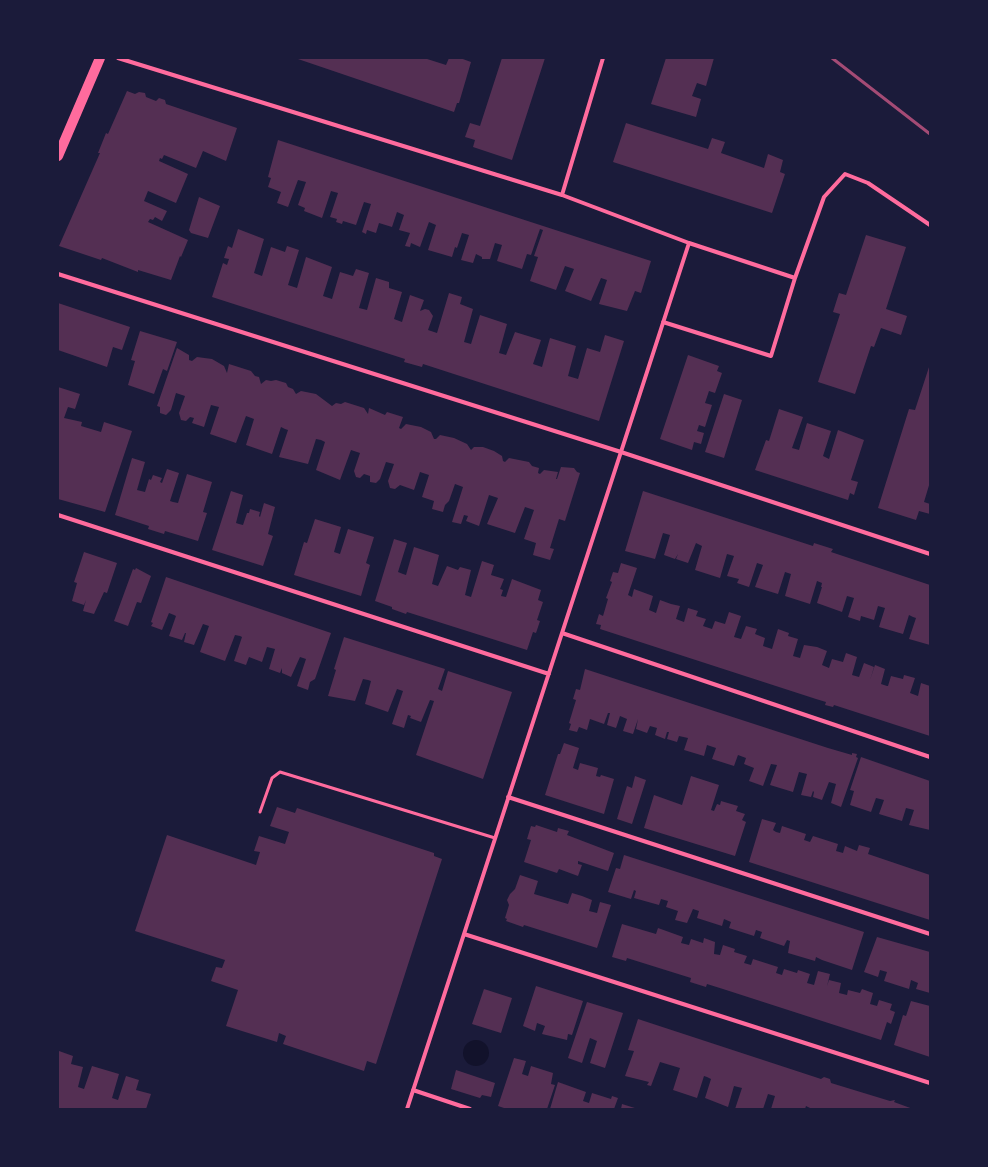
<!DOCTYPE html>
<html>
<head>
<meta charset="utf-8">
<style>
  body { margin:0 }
  #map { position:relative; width:988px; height:1167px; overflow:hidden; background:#1b1b3a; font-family:"Space Grotesk",sans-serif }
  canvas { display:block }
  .frame { position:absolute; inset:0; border:59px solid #1b1b3a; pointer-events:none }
</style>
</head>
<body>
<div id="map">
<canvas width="988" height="1167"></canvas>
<div class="frame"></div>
</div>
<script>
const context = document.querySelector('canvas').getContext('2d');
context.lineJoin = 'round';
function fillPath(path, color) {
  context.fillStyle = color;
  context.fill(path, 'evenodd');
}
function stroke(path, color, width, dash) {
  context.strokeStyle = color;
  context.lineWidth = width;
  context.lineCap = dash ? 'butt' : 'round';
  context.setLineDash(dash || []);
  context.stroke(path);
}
fillPath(new Path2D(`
  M463 1053a13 13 0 1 1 26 0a13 13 0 1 1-26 0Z`), '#12122b');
fillPath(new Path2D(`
  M295,58H424L446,65L449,58H460L471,62L459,103H457L454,112Z
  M502,58H545L512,160L473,147L475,140L465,137L470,123L480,126Z
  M666,58H714L706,86L697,83L692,96L701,99L696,117L651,104Z
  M127,91L135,94L139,92L145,93L146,97L156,101L159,98L165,100L166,104L237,128L226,161L203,151L196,168L164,155L162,159L160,158L159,161L188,174L176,203L148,191L144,201L167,211L162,221L155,217L153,220L150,219L148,222L188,240L181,257L180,256L171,280L138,270V272L102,258L101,260L59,246L100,153H98L106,133L108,134Z
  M626,123L708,149L712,138L725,142L721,153L764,168L768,154L783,160L780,172L785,174L772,213L613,162Z
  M278,140L651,261L641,293L635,291L627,311L599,304L607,280L601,278L591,301L565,291L574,269L565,266L556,290L530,281L538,257L534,256L543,230L540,229L531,255L527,254L522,269L497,261L502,245L495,243L490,259H482V257L476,254L473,263L461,260L469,235L462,233L457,248L455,247L452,257L428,250L436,225L429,222L420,247L411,243L410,247L405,246L410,233L399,230L404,215L397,212L392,227L379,223L376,233L367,230L366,234L362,232L371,204L364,202L356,225L343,221L342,224L336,222L337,219L330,217L338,193L331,191L322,218L304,211L305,208L298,205L306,182L298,180L288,207L277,203L281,192L268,187L271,178L268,177Z
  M199,197L220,206L208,238L191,233L189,230Z
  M238,229L264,239L254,273L262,276L271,247L285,252L287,246L299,250L288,285L297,288L306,257L332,267L323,296L332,299L340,272L353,276L356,269L369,273L359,308L367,310L376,278L389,282V288L402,292L394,319L402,322L410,295L424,300L420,311L425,309L429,310L433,316L428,330L437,333L449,293L462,297L460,304L473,309L464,342L471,344L480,315L507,324L499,353L506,355L515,332L541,340L533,364L542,367L550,338L576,346L568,376L578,379L587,348L600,352L605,335L624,341L599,421L423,364L422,367L404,362L405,359L212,297L223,263L227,265L229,259L224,258L228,246L232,248Z
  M866,235L906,247L886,309L907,316L901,335L881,328L874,347L871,346L855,394L818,382L840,314L833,312L839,293L846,295Z
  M58,303L130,327L122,350L113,347L107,367L58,350Z
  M140,331L177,342L167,371L163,369L154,394L128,385L135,361L131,360Z
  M177,348L189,355V360L192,361L197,357L212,359L224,366L227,373L229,364L251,371L255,376L259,377L261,384L266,380L271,381L276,380L286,383L288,387L293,389L296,394L301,391L316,394L332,406L336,403L341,404L345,402L364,408L368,414L369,408L385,415L387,412L403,417L399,428L401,429L406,424L421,427L431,432L434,439H436L440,435L454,438L467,444L471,450L474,447H483L494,451L502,456L503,461L505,462L509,458L529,462L532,466L539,468L538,473L540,474L544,470L558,472L556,479H557L561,467L574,468L577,472L580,473L565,521L559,519L550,548L554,549L550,560L533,555L536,543L524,539L534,510L525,507L515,533L487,524L498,498L489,495L479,526L466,521L468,516L464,515L461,524L452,522L463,487L455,484L449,501L445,505L443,512L432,509L434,501L422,497L429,475L420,472L414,490L400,485L395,489L390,488L388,481L394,464L386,462L380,479L376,483L370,482V476L364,474L360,478L356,477L354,471L360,453L351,450L340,480L316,470L325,442L321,440L316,439L308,464L279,457L288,430L285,429L281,427L272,454L246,445L254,419L246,416L236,443L210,434L219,407L211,405L204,427L192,423L194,418L190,417L186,421L181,420L179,413L185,396L176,393L171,410L166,415L160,413V407L157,406Z
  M688,355L719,366L717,371L722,373L715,393L709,391L705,403L712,405L705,427L699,425L697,431L704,433L701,444L694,442L692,450L660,439Z
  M930,364V482L924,502L930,504V514L919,511L916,520L878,508L909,409L915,410Z
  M58,387L80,394L75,409L68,407L64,418L82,422L81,426L101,432L104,422L132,431L105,512L58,499Z
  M724,394L742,400L724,458L705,452Z
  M779,409L803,417L792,448L799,450L807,423L831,431L823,456L829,459L838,430L864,440L851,480L858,482L854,495L850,493L848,500L755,470L766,440L769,441Z
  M132,458L145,462L137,490L145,492L149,479L151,480L153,475L162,478L160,482L162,483L167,469L179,473L170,501L173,502L178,503L187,474L212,482L203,512L207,513L198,541L165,531L164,534L148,529L149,526L115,515Z
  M231,491L243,495L236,523L239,524L243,525L247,513H249L250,509L260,512L259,516L260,517L264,503L275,507L268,534L273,536L263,566L212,550Z
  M643,491L813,546L814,543L833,549L831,552L930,585V645L909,639L916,618L913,617L909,615L903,634L879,627L885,608L878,606L874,620L861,616L860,621L848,617L854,598L847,596L842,612L817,603L822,587H821L822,583L817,581L810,604L785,596L791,574L785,572L778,594L755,587L763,565L757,563L749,587L737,583L739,579L727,576L734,556L727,554L720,578L695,570L702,546L696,543L688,563L676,559L678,554L675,559L664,555L670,535L663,533L655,559L625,551Z
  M315,519L341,527L334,552L340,554L348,529L374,537L366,563L370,565L361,596L294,575L304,542L307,543Z
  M394,539L407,543L398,572L403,574L406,575L414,547L439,555L432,584L438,586L447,566L458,570L460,567L471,570L465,595L471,597L482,561L494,565L491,575L504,579L500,589L503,590L501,596L506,597L512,579L541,590L538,600L543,602L537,620L540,621L536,633L533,632L527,650L407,612L406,614L392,609V607L375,601Z
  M84,552L117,563L107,593L104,592L94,614L83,611L86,600L84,605L72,601L77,583L74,582Z
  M621,563L637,568L628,595L632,597L634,589L653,596L649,610L656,613L660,600L671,604L680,606L676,619L684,622L688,608L698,611L696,616L706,619L703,626L712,629L715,621L725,624L729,612L741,616L734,637L741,639L746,626L757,629L755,634L765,638L763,646L772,649L778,629L789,633L788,636L798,639L793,656L800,658L804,645L817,647L827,651L822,665L829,668L832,659L843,662L846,653L857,657L852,675L859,677L864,663L874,667L870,680L875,665L885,669L881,684L887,686H888L891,676L903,679L904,675L915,678L910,693L918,696L921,683L930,686V736L834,705L833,707L825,705L826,702L816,699L600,629L601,625L596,624L599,614L603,616L608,599L606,598L612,582L610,581L613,572L618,573Z
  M136,568L151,576L141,603L137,602L128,626L114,621L133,569L135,570Z
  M166,577L331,633L315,679L310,682L308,690L297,686L306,659L300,657L291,677L282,673V668L280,673L269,669L275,649L267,647L262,662L249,657L246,665L234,661L242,637L240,636L235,635L225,661L200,652L209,626L203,624L194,645L184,642L186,633H185L182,640L169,636L176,616L174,615L169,613L162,630L151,626L153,623L151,622Z
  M344,637L445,669L438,689L442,691L448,671L512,692L483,779L416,755L434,701L430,700L421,722L410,718L411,716L408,715L404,728L392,724L403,691L397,689L388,712L365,704L371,681L368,680L363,679L355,701L328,696L336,670L334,669Z
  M585,669L828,748L852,755V753L857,754L856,757L858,758L841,807L831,803L836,784L829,782L822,800L813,797L814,792L813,791L811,797L801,795L807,774L799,772L793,792L770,785L777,765L771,764L763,786L749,781L754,768L744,764L746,758L738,755L734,766L712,759L716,748L707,745L704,756L684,750L688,738L679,736L677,742L667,739L669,732H667L665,739L655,735L657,728L650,726L647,733L636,729L638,719L633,734L623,731L627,719L620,716L616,728L607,725L610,713H608L604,724L590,719L587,730L579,727L577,732L569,730L571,724L569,723L576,700L573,699L576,689L580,690Z
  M564,743L579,748L573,768L578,770L580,763L598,768L596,776L600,777L601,775L614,779L604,814L545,795L558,754H560Z
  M861,757L930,781V830L909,825L914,810L906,808L902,821L879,814L884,800L876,798L871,812L850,805L854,791L850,790Z
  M635,776L646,780L632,824L617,819L627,786L632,788Z
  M691,776L719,785L711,810L714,811L717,804L720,805L721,801L738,806L736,811L745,814L742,820L746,822L735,856L644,828L654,795L682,805Z
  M277,807L295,813L297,808L434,853V856L442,859L376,1064L367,1061L364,1071L283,1044L286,1036L279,1033L277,1042L226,1026L238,990L211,981L216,967L222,968L225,960L135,931L167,835L256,865L260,852L254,851L259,836L285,844L289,832L270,826Z
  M762,819L776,823L773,830L776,832L780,833L782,826L806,834L804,840L810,842L813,836L838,844L836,851L843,853L845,846L857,851L859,845L870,848L868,854L930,875V920L749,862Z
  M536,825L557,832L558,828L569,831L567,835L614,853L608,871L578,861V864L582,865L578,876L559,869L557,873L524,862L531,840L527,839L531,826L535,827Z
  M624,855L864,932L852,970L822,960L816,957L815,961L788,953L790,941L787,940L784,946L760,938L762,932L756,930L754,936L729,928L731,922L724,919L722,926L697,918L699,911L693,909L687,923L675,920L678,911L666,907L668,901L661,899L659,905L634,898L636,891L634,890L631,899L608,892L616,868L620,869Z
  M520,875L538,881L534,894L568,904L572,893L582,896L592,900L589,911L597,913L600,902L611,905L597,948L524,925L523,927L506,921L507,919L505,918L509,905L507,900L510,894L515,889Z
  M622,924L656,934L658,928L683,937L681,943L689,945L691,939L703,943L704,938L715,942L714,954L720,955L723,945L735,949L734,952L747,956L744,963L751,965L753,959L778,967L776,973L782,975L784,969L797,973L798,970L810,974L807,983L814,985L818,971L830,974L827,986L829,980L841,983L839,993L847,995L848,990L860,993L862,989L873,993L870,1004L877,1006L879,1000L892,1004L890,1010L895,1012L891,1024L887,1022L881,1040L723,989L707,984L706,987L690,982L691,978L627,958L626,961L612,957Z
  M877,937L930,952V993L916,989L918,983L911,980L909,989L884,981L887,972L880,970L878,977L864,972Z
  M536,986L583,1001L572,1035L568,1034L567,1040L542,1034L545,1026L537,1023L535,1031L523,1026Z
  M484,989L512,998L501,1033L472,1024Z
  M911,1001L930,1006V1057L894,1045L903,1015L906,1016Z
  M587,1002L623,1013L605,1068L590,1063L597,1041L590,1038L582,1063L568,1058Z
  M638,1019L818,1078L821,1079L824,1077L830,1079L831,1083L890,1101L895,1100L894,1102L913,1109H812L806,1106L805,1109H771L775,1096L768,1094L763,1109H735L742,1088L734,1086L728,1107L705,1098L711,1079L707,1077L711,1066L707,1077L704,1076L697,1098L673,1090L680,1068L660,1062L651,1086L647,1085L649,1082L625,1076L634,1051L628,1050Z
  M59,1051L73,1056L71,1064L83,1067L78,1087L84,1089L92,1066L119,1074L112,1098L118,1100L126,1076L139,1080L136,1090L151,1094L146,1109H58Z
  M514,1058L526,1061L522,1074L528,1076L531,1066L553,1073L551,1084L555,1085L547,1109H507L498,1106Z
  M456,1070L495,1083L491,1097L482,1095L480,1098L451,1089Z
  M558,1082L586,1092L583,1101L589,1103L592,1093L611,1099L612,1096L618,1098L614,1109H550Z
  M622,1104L638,1109H621Z`), '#542f53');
stroke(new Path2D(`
  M260,812L272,778L280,772L495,838`), '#ff6b9d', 3);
stroke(new Path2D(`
  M118,58L562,195L689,243L795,278
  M562,195L603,58
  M58,274L621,452L930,554
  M663,322L771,356L795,278L824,197L845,174L868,183L930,225
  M58,515L549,674
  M562,633L930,757
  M508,797L930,934
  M464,934L930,1083
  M413,1090L470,1109
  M407,1109L689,243`), '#ff6b9d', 4);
stroke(new Path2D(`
  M58,156L100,58`), '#ff6b9d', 10);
stroke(new Path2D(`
  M832,58L930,134`), '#a44b75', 3);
</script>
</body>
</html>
